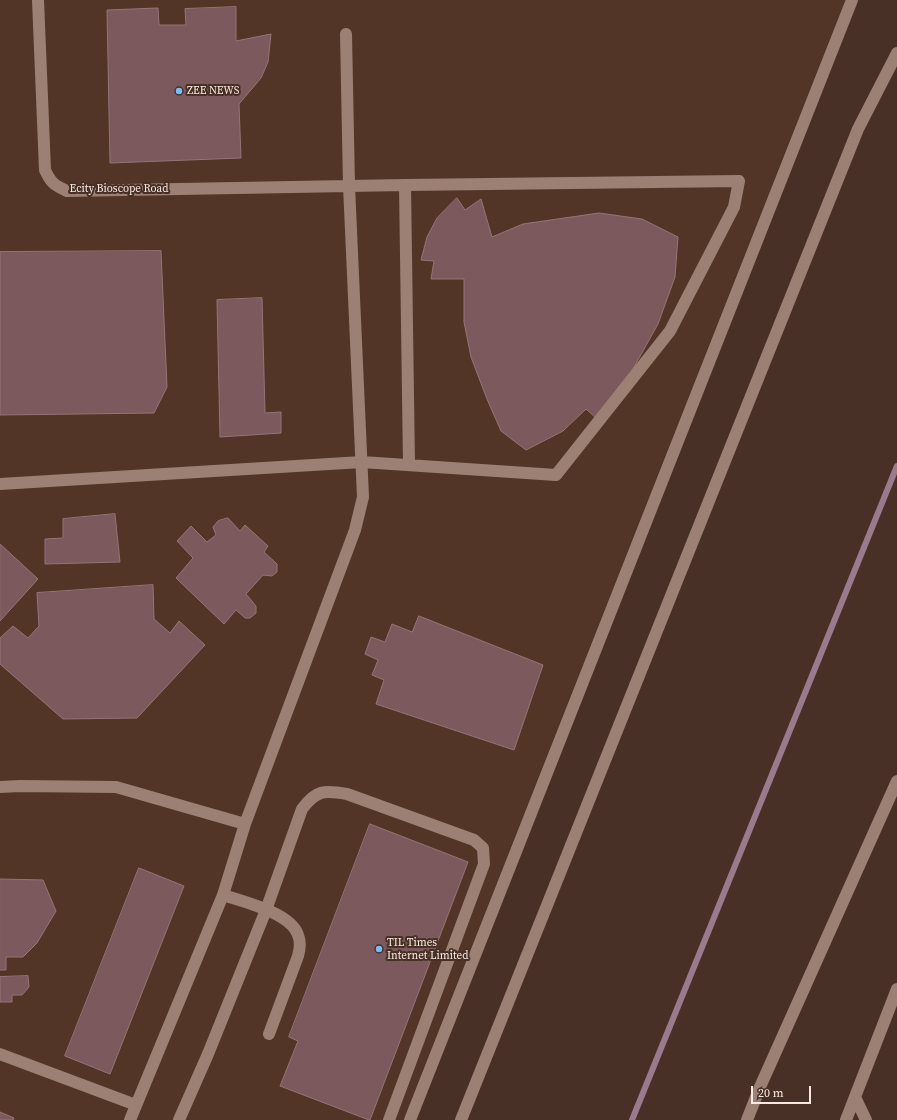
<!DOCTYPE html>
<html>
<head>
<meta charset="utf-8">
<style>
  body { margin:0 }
  #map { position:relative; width:897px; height:1120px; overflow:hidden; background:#483026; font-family:"Source Serif 4",serif }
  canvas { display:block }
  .scale { position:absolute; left:751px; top:1086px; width:60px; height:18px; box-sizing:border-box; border:2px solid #f8e8e1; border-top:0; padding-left:5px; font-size:12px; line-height:14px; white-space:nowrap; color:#f8e8e1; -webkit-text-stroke:3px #483026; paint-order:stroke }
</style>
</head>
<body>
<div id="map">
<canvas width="897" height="1120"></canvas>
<div class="scale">20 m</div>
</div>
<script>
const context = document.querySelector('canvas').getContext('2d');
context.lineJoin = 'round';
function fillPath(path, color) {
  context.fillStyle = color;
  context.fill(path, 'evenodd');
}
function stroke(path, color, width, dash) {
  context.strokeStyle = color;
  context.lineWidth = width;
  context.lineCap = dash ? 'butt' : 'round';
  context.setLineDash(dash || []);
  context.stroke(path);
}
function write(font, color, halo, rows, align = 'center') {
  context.font = font + ' "Source Serif 4",serif';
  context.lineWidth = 4;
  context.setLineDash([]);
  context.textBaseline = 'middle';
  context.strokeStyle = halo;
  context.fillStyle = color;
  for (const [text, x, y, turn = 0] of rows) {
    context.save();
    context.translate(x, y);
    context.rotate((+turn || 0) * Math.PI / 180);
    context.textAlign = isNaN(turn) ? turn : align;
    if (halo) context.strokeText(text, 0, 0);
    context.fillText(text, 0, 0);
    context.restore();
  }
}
fillPath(new Path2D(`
  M0,0H845L403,1120H0Z`), '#533527');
stroke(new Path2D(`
  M632,1120L897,466`), '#997b8d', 6);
const building = new Path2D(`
  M236,7V41L271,34L268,62L261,78L239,104L241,158L110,163L107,10L158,8L159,25H186L185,9Z
  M457,198L465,210L481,199L492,237L523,224L599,213L642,219L678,237L675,277L658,324L629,376L596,418L586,409L563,431L526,450L501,431L487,399L471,357L464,322V279H431L434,261L421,260L427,237L437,218Z
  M161,251L167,387L154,413L0,415V252Z
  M262,298L265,413L281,412V433L220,437L217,300Z
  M115,514L120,562L45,564V539L63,538V519Z
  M228,518L240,531L245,525L268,546L264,552L277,564V572L272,576L263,575L246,594L256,606V613L250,618H245L236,610L224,624L176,578L193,558L177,541L191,526L207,542L216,535L213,527L218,521Z
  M0,544L38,579L0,621Z
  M153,585L154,619L170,633L179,621L205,645L137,718L63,719L0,664V638L13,626L28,638L39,626L37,593Z
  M419,616L543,665L514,750L376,704L384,680L372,675L378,660L365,654L371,637L385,642L392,624L412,632Z
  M370,824L468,862L370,1120H369L280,1086L298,1041L289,1037Z
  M139,868L184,886L110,1074L65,1056Z
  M0,879L43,880L56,911L37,943L23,957H6V970H0Z
  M28,976L29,987L22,995H12V1002H0V977Z
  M0,1112L14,1118L13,1120H0Z`);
fillPath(building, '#7b595c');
stroke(building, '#947577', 1);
stroke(new Path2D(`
  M38,0L45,170C51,183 54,185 67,191L405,185
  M0,484L362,462L556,475L670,331L734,207L739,181L405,185L409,465
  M0,787L20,786L116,787L245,824
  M223,895C244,902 291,913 298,935C301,942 300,949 298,956L269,1034
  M0,1054L136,1105
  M855,1097L866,1120
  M130,1120L223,895L245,824L355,530L363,497L349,186L346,34
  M179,1120L208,1054L266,910L302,809C316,790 324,790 347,794L474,840L483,848L484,864L389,1120
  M410,1120L852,0
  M461,1120L858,129L897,53
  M747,1120L760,1087L897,781
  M846,1120L897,989`), '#9c8073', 12);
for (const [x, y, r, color] of [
  [179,91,4,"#7abef8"],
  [379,949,4,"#7abef8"]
]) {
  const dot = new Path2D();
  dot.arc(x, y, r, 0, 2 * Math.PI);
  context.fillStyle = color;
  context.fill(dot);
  stroke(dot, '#483026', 1.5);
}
write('11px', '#f8e8e1', '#483026', [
  ["ZEE NEWS",187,91],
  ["TIL Times",387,943],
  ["Internet Limited",387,956]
], 'left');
write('11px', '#f8e8e1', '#483026', [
  ["Ecity Bioscope Road",119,189]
]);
</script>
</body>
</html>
